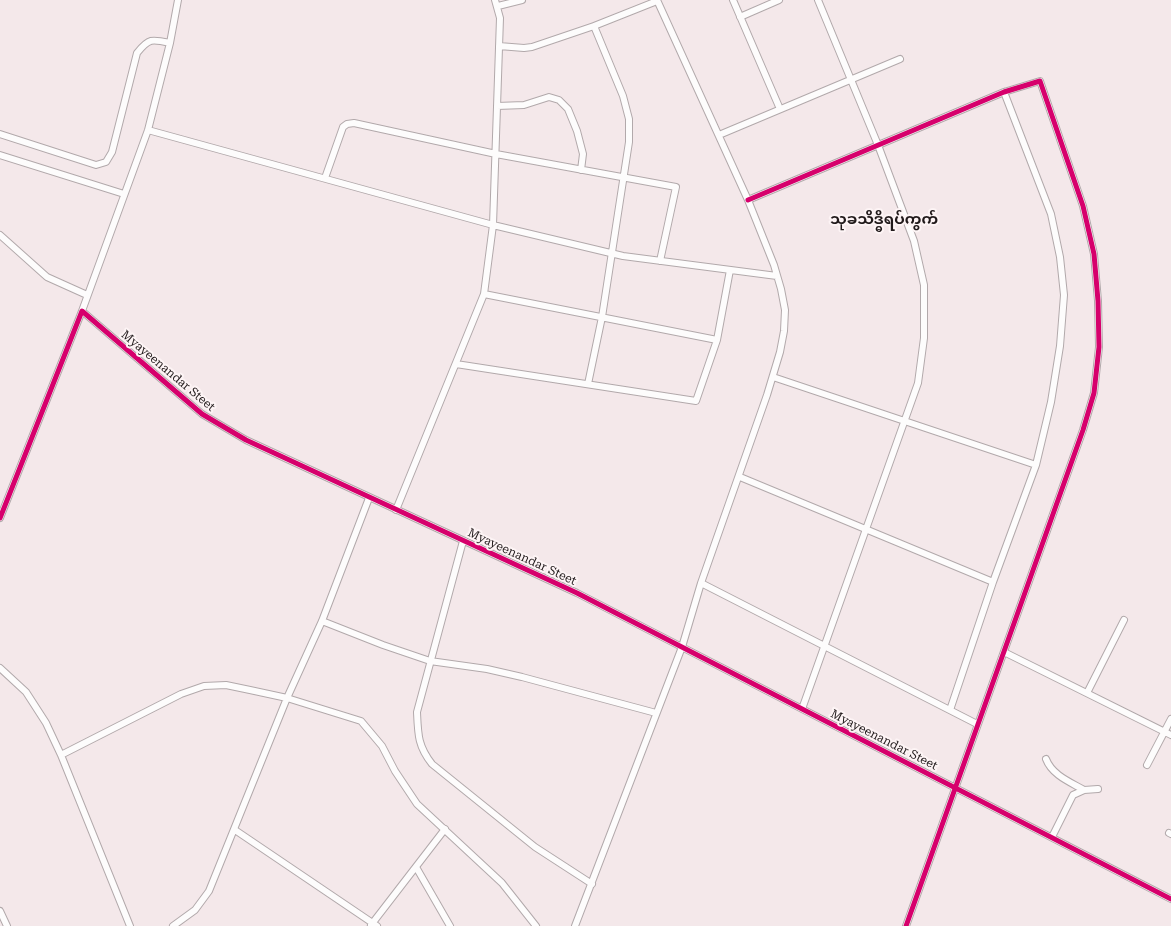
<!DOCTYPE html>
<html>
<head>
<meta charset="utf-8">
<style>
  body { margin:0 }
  canvas { display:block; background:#f4e8ea }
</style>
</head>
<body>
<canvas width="1171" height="926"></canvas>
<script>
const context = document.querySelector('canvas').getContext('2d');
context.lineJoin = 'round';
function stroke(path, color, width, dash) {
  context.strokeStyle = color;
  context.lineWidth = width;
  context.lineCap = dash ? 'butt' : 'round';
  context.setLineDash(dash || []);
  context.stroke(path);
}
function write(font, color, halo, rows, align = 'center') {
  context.font = font + ' "Roboto Serif","Noto Sans Myanmar",serif';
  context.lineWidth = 4;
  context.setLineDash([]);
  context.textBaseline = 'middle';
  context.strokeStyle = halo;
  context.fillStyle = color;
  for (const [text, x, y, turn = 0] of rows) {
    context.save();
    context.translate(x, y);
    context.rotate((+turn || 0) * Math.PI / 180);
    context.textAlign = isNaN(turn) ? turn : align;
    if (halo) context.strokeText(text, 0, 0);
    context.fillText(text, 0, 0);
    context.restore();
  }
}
const minor = new Path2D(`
  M733,0L780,109
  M498,6L522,0
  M740,17L779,0
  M499,46L524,48L532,47L594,26L657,1
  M497,106L524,105L549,97L559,100L568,109L577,131L583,154L581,170
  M148,130L493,225L623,256L777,276
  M0,134L96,165L106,162L112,152L137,53C149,38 152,39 170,43
  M719,135L900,59
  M0,155L124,194
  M325,178L343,127L347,124L354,123L496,154L676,187L660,261
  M748,200L1004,92L1040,81L1083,206L1094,254L1098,301L1099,347L1094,393L1083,430L906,926
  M0,235L47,277L87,295
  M484,294L717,340
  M82,311L148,130L170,43L178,0
  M456,364L696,401L717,340L730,270
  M773,377L1036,465
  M588,384L602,317L629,142V119L623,96L594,26
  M740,477L993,582
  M396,510L484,294L493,225L500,18L495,0
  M0,518L82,311L202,414L246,440L577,593L1171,899
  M463,541L417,712C418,735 418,746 432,764L535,847L592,884
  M701,583L977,724
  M322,621L383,645L430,661L487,669L522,677L656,713
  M1004,652L1171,735
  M0,668L26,692L46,723L61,755L130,926
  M1087,693L1124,620
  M802,709L918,383L924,338V285L914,241L878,145L818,0
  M950,710L993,582L1036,465L1051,402L1060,346L1064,295L1060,257L1051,214L1004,92
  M61,755L181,694L204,686L226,685L250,690L287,698L361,721L382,746L395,771L417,804L502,883L536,926
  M1046,759C1052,775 1070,782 1084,790
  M1147,765L1171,719
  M235,830L377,926
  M1169,833L1171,834
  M1052,837L1073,795L1084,790L1098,789
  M416,867L450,926
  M0,911L7,926
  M371,925L445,829
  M173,926L195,910L209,891L287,698L322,621L369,498
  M575,926L682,647L701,583L767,395L780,352L784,331L785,310L781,289L774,265L748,200L657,0`);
stroke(minor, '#b2a9ab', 8);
stroke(minor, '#fdfcfc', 6);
stroke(new Path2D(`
  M748,200L1004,92L1040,81L1083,206L1094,254L1098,301L1099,347L1094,393L1083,430L906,926
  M0,518L82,311L202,414L246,440L577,593L1171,899`), '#d6006c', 5);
write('12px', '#211a1b', '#fdf4f5', [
  ["Myayeenandar Steet",168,371,40],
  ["Myayeenandar Steet",522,557,25],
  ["Myayeenandar Steet",884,740,27]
]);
write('bold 15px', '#211a1b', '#fdf4f5', [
  ["သုခသိဒ္ဓိရပ်ကွက်",884,220]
]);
</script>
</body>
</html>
